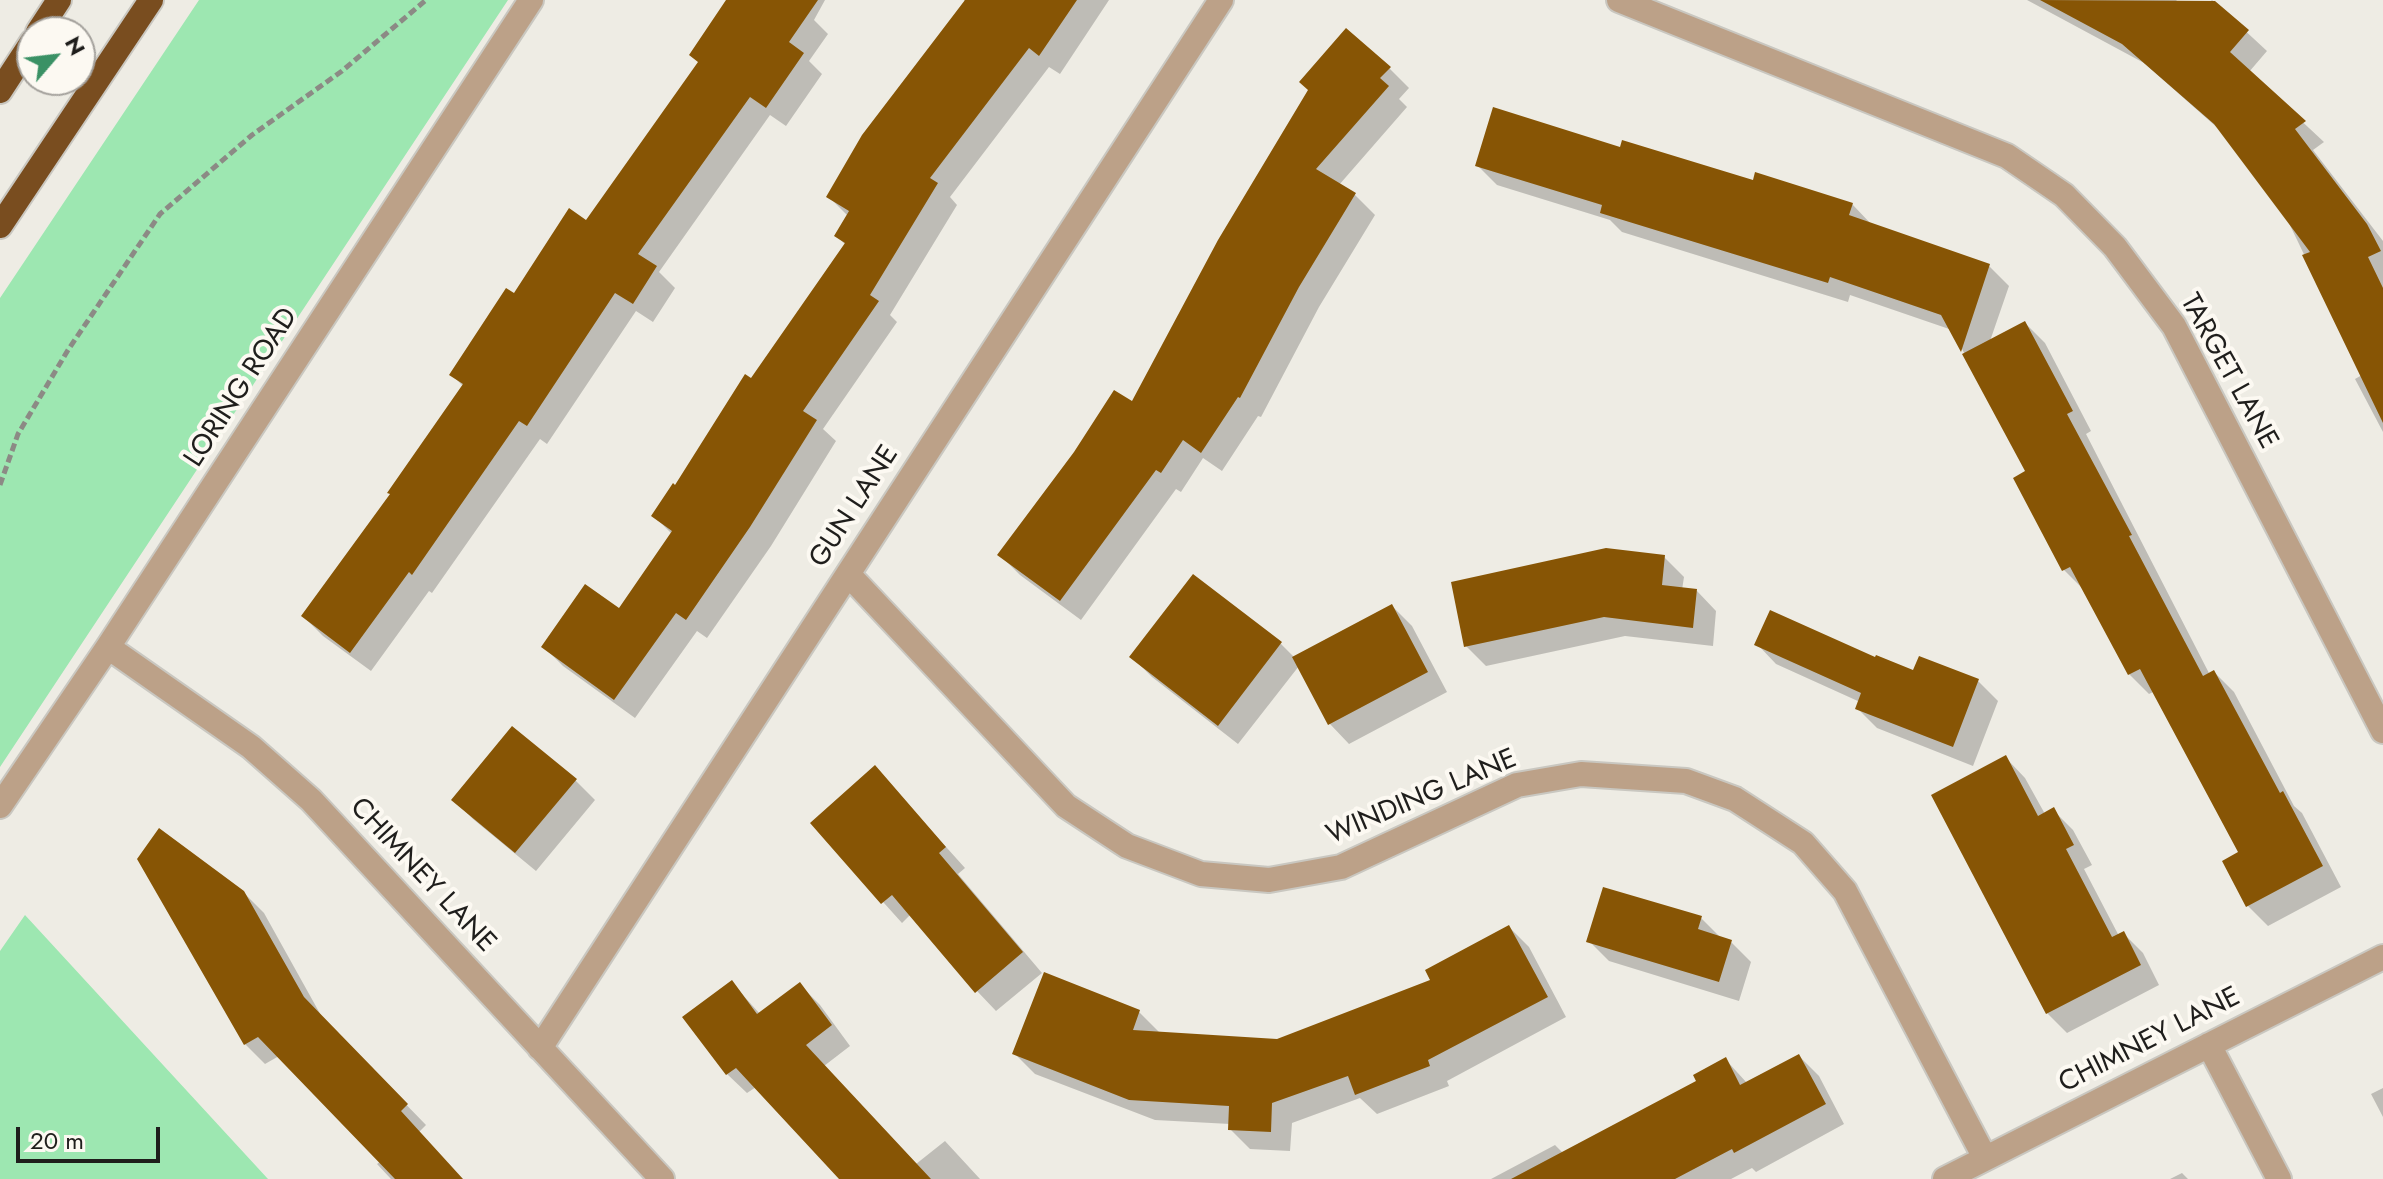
<!DOCTYPE html>
<html>
<head>
<meta charset="utf-8">
<style>
  body { margin:0 }
  #map { position:relative; width:2383px; height:1179px; overflow:hidden; background:#eeece4; font-family:Jost,sans-serif }
  canvas { display:block }
  .north { position:absolute; left:16px; top:16px; width:80px; height:80px; box-sizing:border-box; background:#fcf9f2; border:2px solid #a4a19c; border-radius:50%; rotate:62deg; font-size:22px; font-weight:700; line-height:32px; text-align:center; color:#1f1e1c }
  .north::after { content:''; display:block; margin:auto; width:28px; height:36px; background:#3a9165; clip-path:polygon(50% 0,100% 100%,50% 72%,0 100%) }
  .scale { position:absolute; left:16px; top:1127px; width:144px; height:36px; box-sizing:border-box; border:4px solid #1f1e1c; border-top:0; padding-left:10px; font-size:24px; line-height:28px; white-space:nowrap; color:#1f1e1c; -webkit-text-stroke:6px #fcf9f2; paint-order:stroke }
</style>
</head>
<body>
<div id="map">
<canvas width="2383" height="1179"></canvas>
<div class="north">N</div>
<div class="scale">20 m</div>
</div>
<script>
const context = document.querySelector('canvas').getContext('2d');
context.lineJoin = 'round';
function fillPath(path, color) {
  context.fillStyle = color;
  context.fill(path, 'evenodd');
}
function stroke(path, color, width, dash) {
  context.strokeStyle = color;
  context.lineWidth = width;
  context.lineCap = dash ? 'butt' : 'round';
  context.setLineDash(dash || []);
  context.stroke(path);
}
function write(font, color, halo, rows, align = 'center') {
  context.font = font + ' Jost,sans-serif';
  context.lineWidth = 8;
  context.setLineDash([]);
  context.textBaseline = 'middle';
  context.strokeStyle = halo;
  context.fillStyle = color;
  for (const [text, x, y, turn = 0] of rows) {
    context.save();
    context.translate(x, y);
    context.rotate((+turn || 0) * Math.PI / 180);
    context.textAlign = isNaN(turn) ? turn : align;
    if (halo) context.strokeText(text, 0, 0);
    context.fillText(text, 0, 0);
    context.restore();
  }
}
fillPath(new Path2D(`
  M199,0H508L0,767V298Z
  M25,915L268,1179H0V951Z`), '#9de7b1');
fillPath(new Path2D(`
  M729,0H825L814,20L828,34L809,61L822,74L786,126L770,115L659,272L675,288L653,322L636,311L547,444L540,439L432,593L429,591L371,671L323,636L303,616L392,494L464,387L452,375L514,296L586,222L700,63Z
  M964,0H1109L1060,74L1049,67L950,197L957,205L890,315L897,322L823,429L836,441L771,546L707,638L697,631L635,718L563,666L544,647L620,611L672,534L654,516L676,487L846,245L836,236L848,216L828,196L965,3Z
  M2027,0H2176L2196,17L2212,0L2267,51L2249,72L2324,142L2313,150L2383,241V432L2355,379L2362,375L2287,219L2221,131L2144,63Z
  M1389,68L1409,88L1399,99L1407,107L1339,185L1355,195L1375,215L1319,307L1261,417L1258,416L1222,471L1203,458L1181,492L1176,489L1081,620L1020,575L1000,555L1133,404L1220,241Z
  M1621,149L1852,204L1872,225L1989,266L2009,286L1990,341L2025,323L2045,343L2091,431L2086,434L2210,675L2214,672L2234,692L2294,806L2302,813L2341,887L2268,926L2248,906L2241,853L2155,691L2149,694L2129,674L2084,590L2064,570L2015,479L2027,472L1952,330L1850,295L1848,302L1622,232L1610,220L1497,185L1477,165Z
  M1664,557L1684,577L1682,590L1697,591L1716,611L1713,646L1625,636L1486,666L1466,646Z
  M1392,606L1412,626L1447,692L1349,744L1330,724L1299,666L1238,744L1152,677L1132,657L1281,644L1295,658Z
  M1757,644L1915,672L1978,681L1998,701L1973,766L1877,728L1857,708L1860,702L1776,664Z
  M2006,758L2025,778L2045,814L2053,810L2073,830L2092,865L2084,869L2119,936L2123,933L2143,953L2159,985L2067,1033L2047,1013Z
  M875,768L965,868L958,874L1042,973L996,1011L977,991L911,914L902,923L812,823Z
  M575,780L595,800L536,871L473,819L454,800Z
  M243,892L264,913L323,1019L426,1125L419,1132L462,1179H391L377,1164L381,1161L279,1056L265,1064L245,1044Z
  M1701,918L1721,938L1731,942L1751,962L1739,1001L1609,961L1589,941Z
  M1509,927L1529,947L1566,1017L1447,1081L1449,1086L1377,1114L1360,1098L1292,1123L1290,1151L1250,1149L1230,1129V1124L1155,1120L1035,1074L1015,1054L1139,1012L1159,1032L1158,1034L1278,1041L1433,981Z
  M732,983L760,1014L800,985L820,1005L850,1046L824,1066L916,1164L945,1141L980,1179H842L756,1087L747,1093L727,1074Z
  M1799,1056L1819,1076L1844,1124L1756,1172L1752,1168L1731,1179H1491L1555,1145L1564,1154L1698,1082L1726,1060L1747,1083Z
  M2383,1088V1117L2371,1094Z
  M2182,1173L2188,1179H2170Z`), '#0003');
fillPath(new Path2D(`
  M726,0H818L789,42L804,53L766,108L750,97L638,254L657,266L633,304L615,293L527,426L519,421L412,575L409,572L350,653L301,616L390,494L387,493L463,384L449,375L506,288L514,293L569,208L586,220L698,62L689,55Z
  M965,0H1077L1039,56L1029,48L930,178L938,183L870,295L879,301L803,411L817,420L750,527L686,620L676,613L614,700L541,647L585,584L619,608L672,531L651,516L673,483L675,485L745,374L751,378L845,243L834,236L849,211L826,197L862,135Z
  M2040,0L2215,1L2249,30L2230,52L2306,121L2295,129L2367,224L2381,251L2368,257L2383,288V423L2302,255L2310,252L2214,124L2122,44Z
  M1346,28L1391,67L1380,78L1389,86L1316,169L1356,193L1299,287L1240,398L1238,397L1201,453L1183,440L1161,473L1156,470L1060,601L997,555L1074,452L1114,390L1132,401L1218,240L1308,90L1299,82Z
  M1493,107L1620,147L1622,140L1753,180L1755,172L1853,203L1849,215L1990,264L1961,352L1941,315L1830,277L1828,283L1600,213L1602,205L1475,166Z
  M2025,321L2073,411L2067,414L2132,535L2129,536L2203,676L2214,670L2280,793L2283,791L2323,866L2246,907L2222,861L2238,852L2140,669L2128,675L2070,567L2062,571L2013,478L2025,471L1962,354Z
  M1606,548L1665,555L1662,585L1697,589L1693,628L1604,617L1464,647L1451,582Z
  M1193,574L1282,642L1218,726L1129,657Z
  M1392,604L1428,672L1328,725L1292,657Z
  M1770,610L1875,657L1876,655L1913,670L1919,656L1979,679L1953,747L1855,709L1861,693L1754,645Z
  M512,726L577,779L515,853L451,800Z
  M2006,755L2038,816L2054,807L2074,845L2066,849L2112,937L2124,931L2141,965L2046,1014L1931,795Z
  M875,765L946,847L939,853L1023,952L975,993L892,895L881,904L810,823Z
  M159,828L244,891L304,997L408,1104L401,1111L463,1179H395L258,1037L244,1045L137,859Z
  M1603,887L1702,916L1698,929L1732,940L1719,982L1586,942Z
  M1509,925L1548,997L1428,1060L1430,1066L1355,1095L1348,1076L1272,1103L1271,1132L1228,1130L1229,1106L1129,1100L1012,1054L1044,972L1140,1010L1133,1030L1277,1039L1430,980L1425,970Z
  M732,980L757,1014L800,982L832,1025L806,1045L931,1179H839L736,1068L726,1075L682,1017Z
  M1799,1054L1826,1104L1734,1153L1732,1149L1675,1179H1511L1696,1081L1693,1075L1726,1057L1740,1085Z`), '#875505');
const minor = new Path2D(`
  M1619,0L2007,156L2064,195L2115,247L2174,326L2383,731
  M848,574L1066,806L1127,846L1201,874L1269,880L1341,867L1517,785L1581,774L1686,781L1735,799L1803,843L1845,891L1985,1158
  M108,647L251,747L311,800L662,1179
  M0,806L108,647L531,0
  M2209,1045L2279,1179
  M540,1048L1221,0
  M1945,1179L2383,957`);
const highway = new Path2D(`
  M38,32L59,0
  M0,91L32,42
  M0,226L151,0`);
stroke(minor, '#c9c7c0', 28);
stroke(highway, '#c9c7c0', 28);
stroke(new Path2D(`
  M0,485L18,434L68,350L160,214L252,135L342,71L426,0`), '#8c8a85', 5, [8, 4]);
stroke(minor, '#bca188', 24);
stroke(highway, '#794d1f', 24);
write('28px', '#1f1e1c', '#fcf9f2', [
  ["TARGET LANE",2228,372,61],
  ["LORING ROAD",242,388,-57],
  ["GUN LANE",855,507,-57],
  ["WINDING LANE",1422,798,-23],
  ["CHIMNEY LANE",422,876,47],
  ["CHIMNEY LANE",2150,1041,-27]
]);
</script>
</body>
</html>
